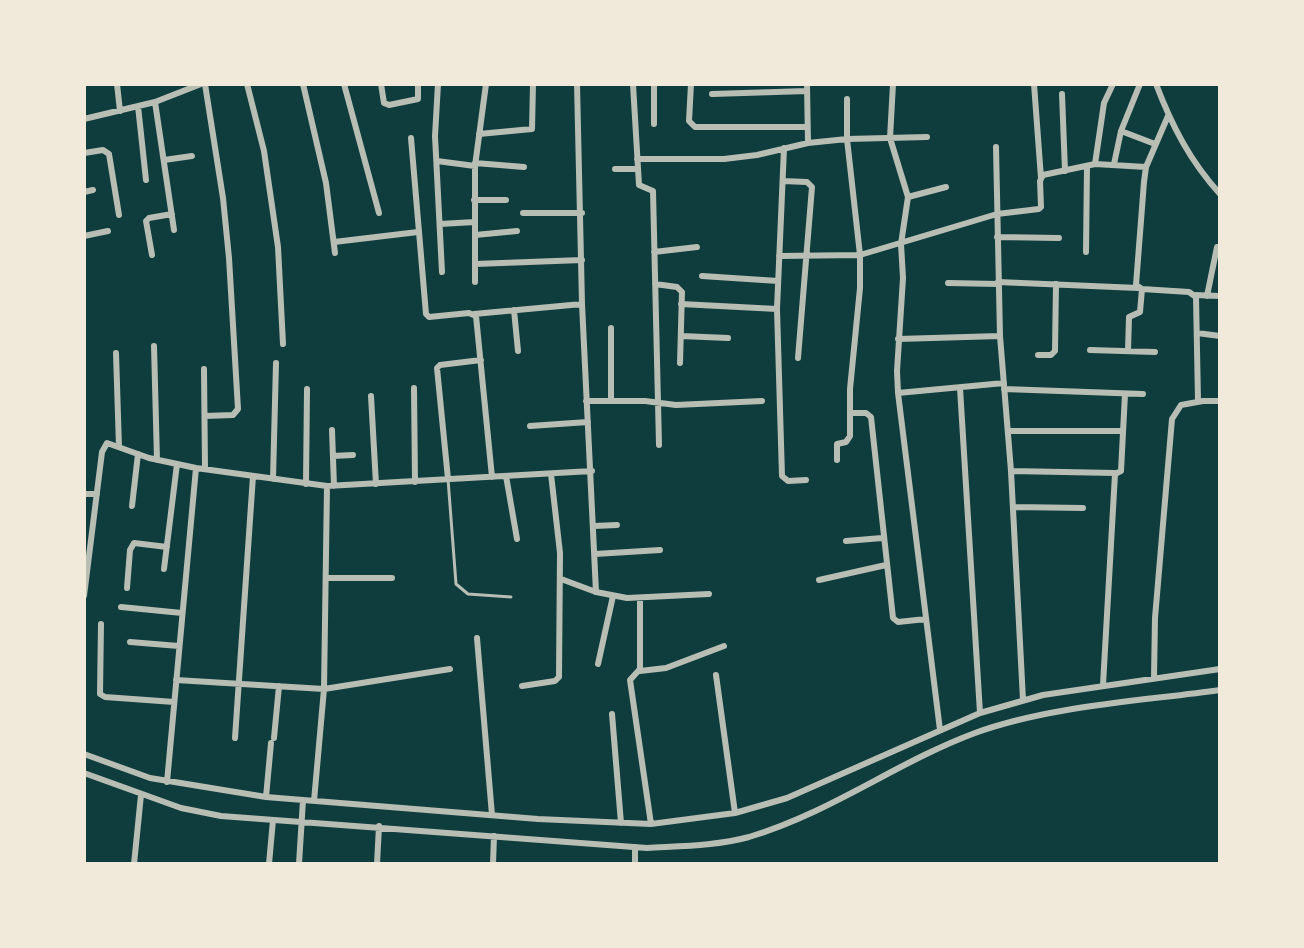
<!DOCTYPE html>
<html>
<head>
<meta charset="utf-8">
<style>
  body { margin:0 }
  #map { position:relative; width:1304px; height:948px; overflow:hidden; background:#0f3d3e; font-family:Signika,sans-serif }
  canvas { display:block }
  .frame { position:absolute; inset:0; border:86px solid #f1e9da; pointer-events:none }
</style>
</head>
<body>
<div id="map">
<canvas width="1304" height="948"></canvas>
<div class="frame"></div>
</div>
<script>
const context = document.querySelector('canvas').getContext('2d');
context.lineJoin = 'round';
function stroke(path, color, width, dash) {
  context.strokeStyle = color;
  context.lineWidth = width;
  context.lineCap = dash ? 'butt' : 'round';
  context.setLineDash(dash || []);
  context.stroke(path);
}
stroke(new Path2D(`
  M448,479L456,584L468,594L511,597`), '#b8beb3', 3);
stroke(new Path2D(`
  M117,84L120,111
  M247,84L264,151L278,247L283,344
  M303,84L326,183L335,253
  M344,84L379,213
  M381,84L384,103L389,105L418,99V84
  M438,84L435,136L442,272
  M577,84L582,304L596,592
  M633,84L639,185L653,191L659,445
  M654,84V124
  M691,84L689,121L695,127H807
  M807,84L808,143
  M893,84L890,138L908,197L901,244L903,278L897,371L898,393L940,730
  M1034,84L1041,178
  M1156,84C1172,126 1190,161 1220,194
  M712,94L807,91
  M1062,94L1065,171
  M155,102L174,230
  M138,106L146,180
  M84,119L155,102L201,84
  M1121,131L1155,144
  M479,134L532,129L533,84
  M411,138L426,314L429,317L469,313L476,316L492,477
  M996,147L1000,336L1011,471L1023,700
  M784,148L777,309L782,476L788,481L806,480
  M84,153L103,150L109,154L119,215
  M637,159H724L757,155L808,143L847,139L927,137
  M164,160L192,156
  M437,161L475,166
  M475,163L524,167
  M1095,164L1104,103L1113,84
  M1114,164L1121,131L1140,84
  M615,169H638
  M783,181L807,182L812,187L798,358
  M84,192L93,190
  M908,197L946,187
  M474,200H506
  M523,213H582
  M440,224L475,222
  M475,235L517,231
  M84,236L108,231
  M997,237L1059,238
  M334,242L418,232
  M654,252L697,247
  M1086,252L1087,166
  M152,255L146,221L149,218L172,214
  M779,256L860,255L997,214L1039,209L1041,207L1040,181L1043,175L1095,164L1146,167
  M475,264L582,260
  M702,276L778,281
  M475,282V166L486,84
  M998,282L1138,288
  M948,283L998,284
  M655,284L677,287L682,292L680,363
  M1142,289L1136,285L1144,182L1146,167L1168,116
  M1142,289L1189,292L1196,297L1198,401
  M1195,295L1220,296
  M1207,296L1217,247
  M681,304L777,309
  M514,310L518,351
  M474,314L582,304
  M1197,333L1220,336
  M681,336L728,338
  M898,339L1000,336
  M154,346L157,460
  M1090,350L1155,352
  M1128,351L1129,317L1140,312L1142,289
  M116,353L119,447
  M1038,355H1051L1055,351L1056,284
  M204,369L205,469
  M414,388L415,482
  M960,388L980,713
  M1004,389L1143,394
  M898,393L1004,383
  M371,396L376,484
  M611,400V328
  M586,401H645L676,405L762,401
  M850,413H866L871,417L893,618L898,622L926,619
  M205,416L233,415L238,409L229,258L223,198L205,84
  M530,426L588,422
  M332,430L334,486
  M1008,431H1123
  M333,456L353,455
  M837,460V444L846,442L850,436V389L860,288V255L847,139V99
  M1011,471L1115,473
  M506,476L517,539
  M273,479L276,363
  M448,479L437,368L440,365L481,360
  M306,484L307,389
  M84,494H97
  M132,506L138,454
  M1014,507L1083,508
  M594,526L617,525
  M846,541L882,538
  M595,554L660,550
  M164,569L177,464
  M326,578H392
  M561,579L596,592L627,598L709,594
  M819,580L886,565
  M127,588L130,550L134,543L167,547
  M84,596L102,452L107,443L149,458L196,468L327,486L592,471
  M640,599V669L630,680L651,824
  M121,607L182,613
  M101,624L100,694L105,697L174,702
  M477,638L492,815
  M130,642L179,646
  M598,664L613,596
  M640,671L666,668L724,646
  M716,675L735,813
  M1154,678L1155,618L1172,419L1181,405L1203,401H1220
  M176,680L324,689L450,669
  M1103,685L1115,474L1121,471L1125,394
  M522,686L555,681L559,677L560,553L551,474
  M612,714L621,823
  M235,738L253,476
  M274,738L279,686
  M84,754L150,778L266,797L538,819L651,824L735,813L787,798L980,713L1043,695L1220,669
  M84,773L181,808L221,816L647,848C681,846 716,846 749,837C832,812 897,762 975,733C1049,706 1142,701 1220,690
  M167,782L196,468
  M266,797L271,743
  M314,801L324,689L327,486
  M134,864L141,795
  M269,864L273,820
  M299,864L303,800
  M377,864L379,826
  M493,864L494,836
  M635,864V847`), '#b8beb3', 6);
</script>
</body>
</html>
